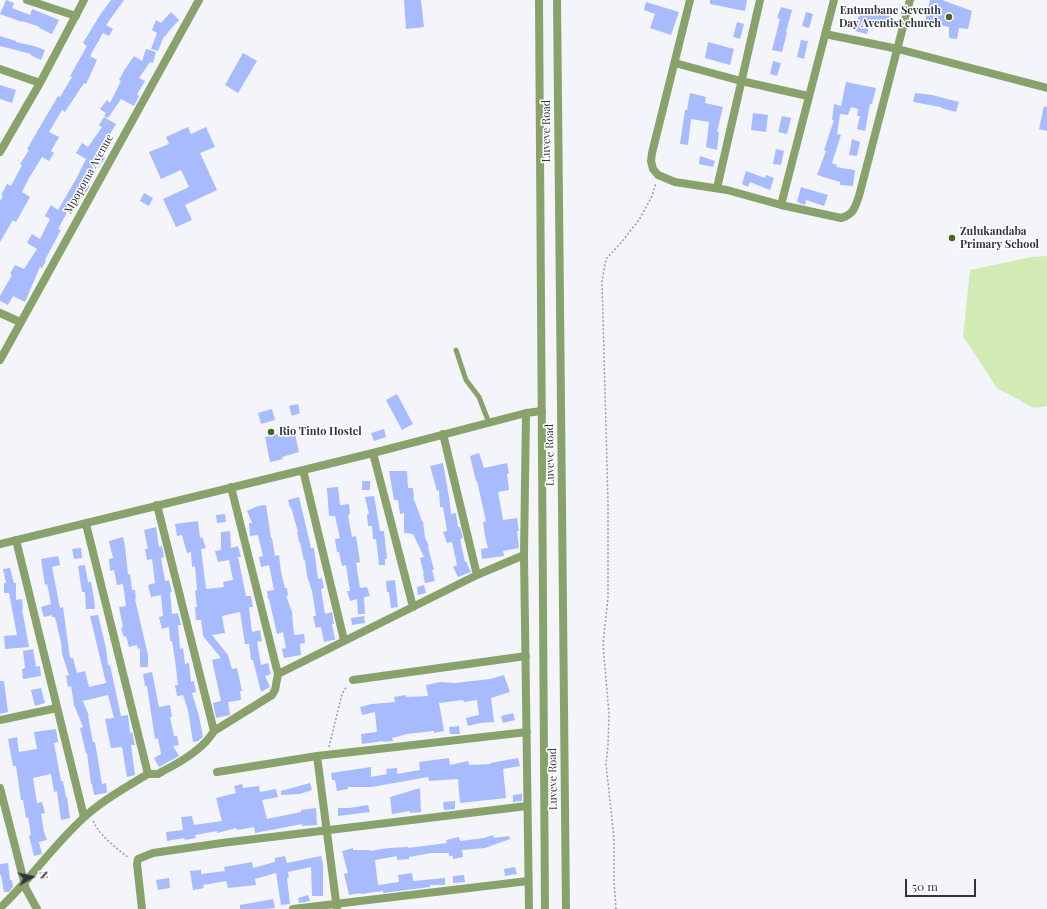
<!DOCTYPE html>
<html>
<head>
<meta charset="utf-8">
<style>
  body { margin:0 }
  #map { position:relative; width:1047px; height:909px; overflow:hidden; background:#f3f5fa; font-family:"Playfair Display",serif }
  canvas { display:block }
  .north { position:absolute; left:12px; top:857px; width:40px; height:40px; -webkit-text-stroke:3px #fff; paint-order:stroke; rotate:81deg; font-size:11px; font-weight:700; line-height:16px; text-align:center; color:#31343f }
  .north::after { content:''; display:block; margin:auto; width:14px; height:18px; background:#31343f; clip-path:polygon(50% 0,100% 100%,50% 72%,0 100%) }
  .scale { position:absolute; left:905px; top:879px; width:71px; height:18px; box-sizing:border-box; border:2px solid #31343f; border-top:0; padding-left:5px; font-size:12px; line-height:14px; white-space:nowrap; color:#31343f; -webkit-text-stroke:3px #fff; paint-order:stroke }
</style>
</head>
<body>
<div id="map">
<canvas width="1047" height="909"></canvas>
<div class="north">N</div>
<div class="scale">50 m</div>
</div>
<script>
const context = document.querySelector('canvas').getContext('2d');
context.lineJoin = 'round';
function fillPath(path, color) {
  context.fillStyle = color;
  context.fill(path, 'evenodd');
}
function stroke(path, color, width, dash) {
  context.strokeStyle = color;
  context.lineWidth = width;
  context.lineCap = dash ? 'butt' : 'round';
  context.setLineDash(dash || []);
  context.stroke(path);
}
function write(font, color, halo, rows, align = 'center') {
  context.font = font + ' "Playfair Display",serif';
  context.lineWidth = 3;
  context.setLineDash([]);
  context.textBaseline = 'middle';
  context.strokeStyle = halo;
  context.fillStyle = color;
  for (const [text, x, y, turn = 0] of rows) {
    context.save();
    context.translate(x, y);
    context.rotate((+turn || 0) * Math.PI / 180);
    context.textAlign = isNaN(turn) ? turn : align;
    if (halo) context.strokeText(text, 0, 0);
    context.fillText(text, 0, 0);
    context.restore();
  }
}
fillPath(new Path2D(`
  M1047,256V406L1034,408L997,388L963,336L970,270L1031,257Z`), '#d2ebb4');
fillPath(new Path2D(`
  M6,0L14,3L12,8L30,15L32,9L59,20L52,34L39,28L40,27L22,21V22L0,14Z
  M111,0H124L106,25L113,29L109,36L103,33L90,56L97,60L86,84L84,83L65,112L62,110L49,132L59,137L51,151L54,153L49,161L42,157L29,178L22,192L30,197L16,222L13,220L0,242V201L3,196L1,195L7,184L11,186L22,165L20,164L29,150L27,149L58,96L60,97L72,77L70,76L87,46L83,43L100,15Z
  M404,0H421L424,27L406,29Z
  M710,0H747L745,11L710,4Z
  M930,0H942L972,11L968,29L959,28L957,39L949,38V27L925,22Z
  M646,2L679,12L671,35L650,28L655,14L644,10Z
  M781,7L792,10L786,32H787L782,52L772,50L780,19L777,18Z
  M860,10L882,16V14L891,16L889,27L870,23L867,34L855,31Z
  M171,12L179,20L168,32L165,37L164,36L158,51L151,49L157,33L152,30L156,20L161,23Z
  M806,12L813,14L809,28L802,26Z
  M737,22L744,24L740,39L733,37Z
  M0,36L16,41V42L34,46L45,50L41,60L30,55L31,54L0,46Z
  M801,40L808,41L804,59L797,57Z
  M708,42L734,49L730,65L705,58Z
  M146,49L156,52L153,63L150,62L139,78L145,81L137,95L139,96L134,106L121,99L108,118L104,116L106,113L100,109L107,100L110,103L121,81L119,80L125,69L134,56L142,61Z
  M243,53L257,61L238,93L225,85Z
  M773,61L781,63L777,76L770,74Z
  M846,82L876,88L872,104H870L865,131L857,129L860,116H857L858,109L851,107L848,115L840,114L837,134L841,135L832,163L837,165L836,167L855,170L853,186L840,185V182L817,175L826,151L824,150L834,120H832L834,104L841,106Z
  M0,85L16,90L12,103L0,99Z
  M690,93L706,97L705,103L723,107L717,132H719L717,150L706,147L709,122L691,119L688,145L680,144L685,110H687Z
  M915,93L932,95L959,102L956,112L941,108V107L913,102Z
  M1044,106L1047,107V131L1039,129Z
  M753,113L768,115L766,132L751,130Z
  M782,116L791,118L787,134L778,132Z
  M104,117L116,124L107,139L110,141L100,155L105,158L98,168L95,165L86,184L90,186L85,194L84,193L74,210L70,207L58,229L61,230L45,260L46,261L42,268L40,267L25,302L13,296L8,305L0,301V296L12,275L10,274L15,265L24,269L37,249L27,243L32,234L40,239L50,219L45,216L51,205L58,210L76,179L86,159L76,153L82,143L88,147L102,127L99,125Z
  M188,127L191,134L206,127L215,147L200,153L217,190L185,205L192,220L176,227L163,199L189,187L181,170L161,179L149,152L169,144L166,137Z
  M852,139L860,142L857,156L849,155Z
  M776,149L784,151L781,165L773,164Z
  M700,156L715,161L713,167L699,164Z
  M746,171L765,178L766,175L774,178L770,190L750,182L748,187L742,184Z
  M801,187L828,195L824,206L806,200L805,205L797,202Z
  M144,193L153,198L149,206L140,201Z
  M397,394L413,424L402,430L386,400Z
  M298,404L300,413L292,416L289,406Z
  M272,409L275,420L261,424L258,413Z
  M384,429L386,437L374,441L371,433Z
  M294,430L299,452L282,457L283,459L270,462L265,437Z
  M479,453L484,468L507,463L509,473L507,474L509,490L498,492L503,520L517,518L519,531H517L519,548L503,551L504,556L482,559L481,549L488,548L485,536L483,522L486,521L477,481H476L470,456Z
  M443,463L449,497L451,514L456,513L458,527H460L463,538L460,539L465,562L466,561L471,572L458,577L453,567L457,565L452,542L447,543L443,532L447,531L443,507H440L439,490L437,491L430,466Z
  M389,471H407L408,488H413L414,497H413L422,521H423L425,538L429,546L428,547L434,570H432L435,581L425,583L423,574H424L420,558L424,557L413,534L404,533V513L400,514L398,500H394Z
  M362,481H370V490H362Z
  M338,487L340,505L349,504L350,514L348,515L352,537L356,536L360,562L356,563L360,588L367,587L370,596L364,597L365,614H358L357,599L350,601L347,591H350L346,565L342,566L339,552H337L335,539L340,538L335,516H329L327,488Z
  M374,496L380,531H384L387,559H385V565H379L376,539H373L372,526H368L367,514H369L365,497Z
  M299,497L311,548H314L318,579L322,578L324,588L321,589L325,614L332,612L334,624H332L335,640H333L324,642L321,627L316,628L313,616H316L312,591L307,576L305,560L304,561L300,542H299L297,532H298L291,507L290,508L288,500Z
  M266,505L271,538H272L275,556L279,555L281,572L285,588H287L288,596H286L292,612L294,635L304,634L305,643L300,644L301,655L284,658L282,649L286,648L283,632L277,634L269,599H268L267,591L274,590L269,565L261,567L259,557L263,556L258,535L250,536L249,523H252L247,511L258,506Z
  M225,514L226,522L217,523L216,515Z
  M198,521L200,538L202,537L206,548L201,549L206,589L224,587L223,582L233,580L229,560L218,562L215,551L221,550V532L230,531L231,548L238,546L241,557H238L246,596H251L253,607H249L252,632L260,630L262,641L257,642L261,665L268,663L271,674L265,676L270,687L261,692L253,660H251L249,644H245L240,612L222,616L225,633L212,635L228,655L232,669L237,668L242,691H240L241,700L228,702L230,715L216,718L213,703L221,701L212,660L221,658L203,636L201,620H196L195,607H197L195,591L197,590L195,566L192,567L191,552L187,553L182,535L177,536L175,524Z
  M156,527L159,547L162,546L164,557L161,558L165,581L169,580L172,592H170L172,614L178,613L181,625H178L180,649L183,648L185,664L189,663L191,682L194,681L196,692L192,693L199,716L203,737L198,741L193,742L188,710L183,695L177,696L175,685H178L175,660L172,641H170L169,627L162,629L159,617L163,616L161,595L151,597L148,585L155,583L152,559L147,560L145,549H148L144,530Z
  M123,537L125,546L128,574H130L132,590H135L136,599H135L148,655V667H140V648L138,649L137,645L129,647L126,636L124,637L121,628L123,627L119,607L126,606L123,584L117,585L114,570L110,571L109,559L113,558L109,541Z
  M81,548L82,558L74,559L72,549Z
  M58,556L60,565L52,567L60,608L63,607L70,658H73L77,673L85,671L89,687L106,683L90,616L98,615L106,648L108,665H110L121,716L128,715L130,733L132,732L135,745H131L135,775L127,777L122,747L111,748L105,719L114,718L108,695L83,701L89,716H88L93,742H95L102,784L106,783L107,792L106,793L94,795L92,784H91L87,753H86L80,728L83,727L74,705L71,686L68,687L66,676L69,675L62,654L61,642L55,617H52V615L44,617L41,607L51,604L47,584L45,585L41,559Z
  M85,565L88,582H91L94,598L95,609H86L85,592H82L78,566Z
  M10,568L14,583H16V600L22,599L23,609H22L29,647L5,649L4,636L17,635L9,593H4V583H6L3,569Z
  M395,580L398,607L391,608L389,592H387L386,581Z
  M424,585L426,593L418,595L417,587Z
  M364,616L365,623L352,625L351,618Z
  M33,649L36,667L40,666L41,676L23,679L22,669L25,668L23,651Z
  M152,672L159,707L170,705L172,717H170L174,736H177L179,745L173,746L179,756L159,767L154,758L161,754L158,738L155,739L147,686H145L143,674Z
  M504,675L510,692L491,698L494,722L480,723L468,726L466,718L479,715L477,700L464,702L463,700L439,703L444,731L434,733V731L407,734L392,738L393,741L383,742V741L362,744L361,734L377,732L375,712L362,715L360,707L372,704L395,702L394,697L406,695V697L428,696L426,685L440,682L455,683L490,679Z
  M0,681H4L8,712L0,714Z
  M41,688L45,703L35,706L31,690Z
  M513,713L515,720L503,723L501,716Z
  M459,726L460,734H450L449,727Z
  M56,729L58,742L54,743L61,781H63L66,797H67L70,818L61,820L57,791L54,792L51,774L33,778L37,803L42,802L45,813L41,814L44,832L47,840L39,842L42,854L34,856L29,836L31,835L28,817L26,818L23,800H21L16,766H13L8,739L17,737L19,752L37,749L34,732Z
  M449,758L450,765L468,761L469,765L491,764L490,763L518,758L520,766L503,769L506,798L460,803L458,779L429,781L428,777L372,787H348V789L337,791L335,780H332L331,773L371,767V777L387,774L386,769L397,768V774L420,770L419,762Z
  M310,783L312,790L300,794L281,795V791Z
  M242,784L243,788L259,786L260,792L276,789L278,797L262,800L267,819L301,812V810L316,808L317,825L302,826V824L255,833L254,827L237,830L236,828L217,833V831L195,835L196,838L185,840L184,838L167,841L166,832L183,830L181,817L192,816L194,825L222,821L216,798L236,793L234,786Z
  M420,788L421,812L410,813V811L392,814L390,797Z
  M522,794V801L513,802V795Z
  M455,801V809L444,810L443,802Z
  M368,805L370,812L338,816V808H349Z
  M493,835L494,838L509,836L510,839L485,848L462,850L463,857L453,859V856H449V853H431L409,857V859L397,860V856L375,860L378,885L399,882L398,875L412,873L413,881L445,878V885H430V887L383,893V891L361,894V893L349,895L344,874L348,873L342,851L353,848V850H370V851L388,848L408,847V848L447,843L446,840L459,837L460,841L484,838Z
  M285,856L287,863L321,856L323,864V896H312L311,867L288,872L289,878H287L290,904L281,905L276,873L255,879L256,885L228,888L226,881L203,885L204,888L193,890L190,871L201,870V874L225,871L224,867L252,862L253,868L275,862V858Z
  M8,863L10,880H12L13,887L9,892H4L1,875H0V864Z
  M515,867L517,874L505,876L504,869Z
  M464,875L465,882L453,883V876Z
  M169,878L170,888L158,890L156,880Z
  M308,895L310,901L299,903L298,898Z
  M273,899L275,908L265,909H240V905Z`), '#a8bbfe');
stroke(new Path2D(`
  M329,747L342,694L347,686
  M93,821C100,836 116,848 129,858
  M616,909L614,881V838L606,764L608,745L609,714L603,644L608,598V501L602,281L606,259L620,244L639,220L652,196L656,183`), '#999ca3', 1.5, [2, 2]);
stroke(new Path2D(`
  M456,350L466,380L479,397L489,423`), '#89a26b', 5);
stroke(new Path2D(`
  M27,0L76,16
  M690,0L652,153L651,161L653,169L658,175L675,182L727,190L781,205L841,218C853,215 855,208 859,196L910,0
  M825,34L898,49L1047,88
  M675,63L741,81L808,96
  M0,69L40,83
  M0,152L40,83L84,0
  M717,188L760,0
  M781,205L834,0
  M0,313L20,322
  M0,360L199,0
  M526,413L524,555L529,909
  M443,434L477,575
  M373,453L413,607
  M303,470L344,640
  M231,487L278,674
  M157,505L214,731
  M86,524L148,774
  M16,540L84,817
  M0,544L373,453L526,413L542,411
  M353,680L526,656
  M0,720L57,708
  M317,756L337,909
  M217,772L317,756L527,732
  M0,788L26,889L37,909
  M0,908C32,878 56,841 89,813C106,798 128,786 148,774H158L163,771C181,762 204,748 214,731L272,695L275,690L278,674L477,575L524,555
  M142,909L137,864L138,859L153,853L222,843L527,806
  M293,909L528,881`), '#89a26b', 8);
stroke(new Path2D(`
  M539,0L545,909
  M557,0L566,909`), '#89a26b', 8);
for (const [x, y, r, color] of [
  [949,17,4,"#496619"],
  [952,238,4,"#496619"],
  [271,432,4,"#496619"]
]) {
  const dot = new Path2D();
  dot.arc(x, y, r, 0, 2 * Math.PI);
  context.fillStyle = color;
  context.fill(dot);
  stroke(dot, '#fff', 1.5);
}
write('bold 11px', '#31343f', '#fff', [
  ["Entumbane Seventh",941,11,"right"],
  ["Day Aventist church",941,24,"right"],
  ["Zulukandaba",960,232],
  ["Primary School",960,245],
  ["Rio Tinto Hostel",279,432]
], 'left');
write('11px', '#31343f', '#fff', [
  ["Luveve Road",547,131,-90],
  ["Mpopoma Avenue",89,174,-61],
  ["Luveve Road",550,455,-91],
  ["Luveve Road",553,779,-91]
]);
</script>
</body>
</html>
